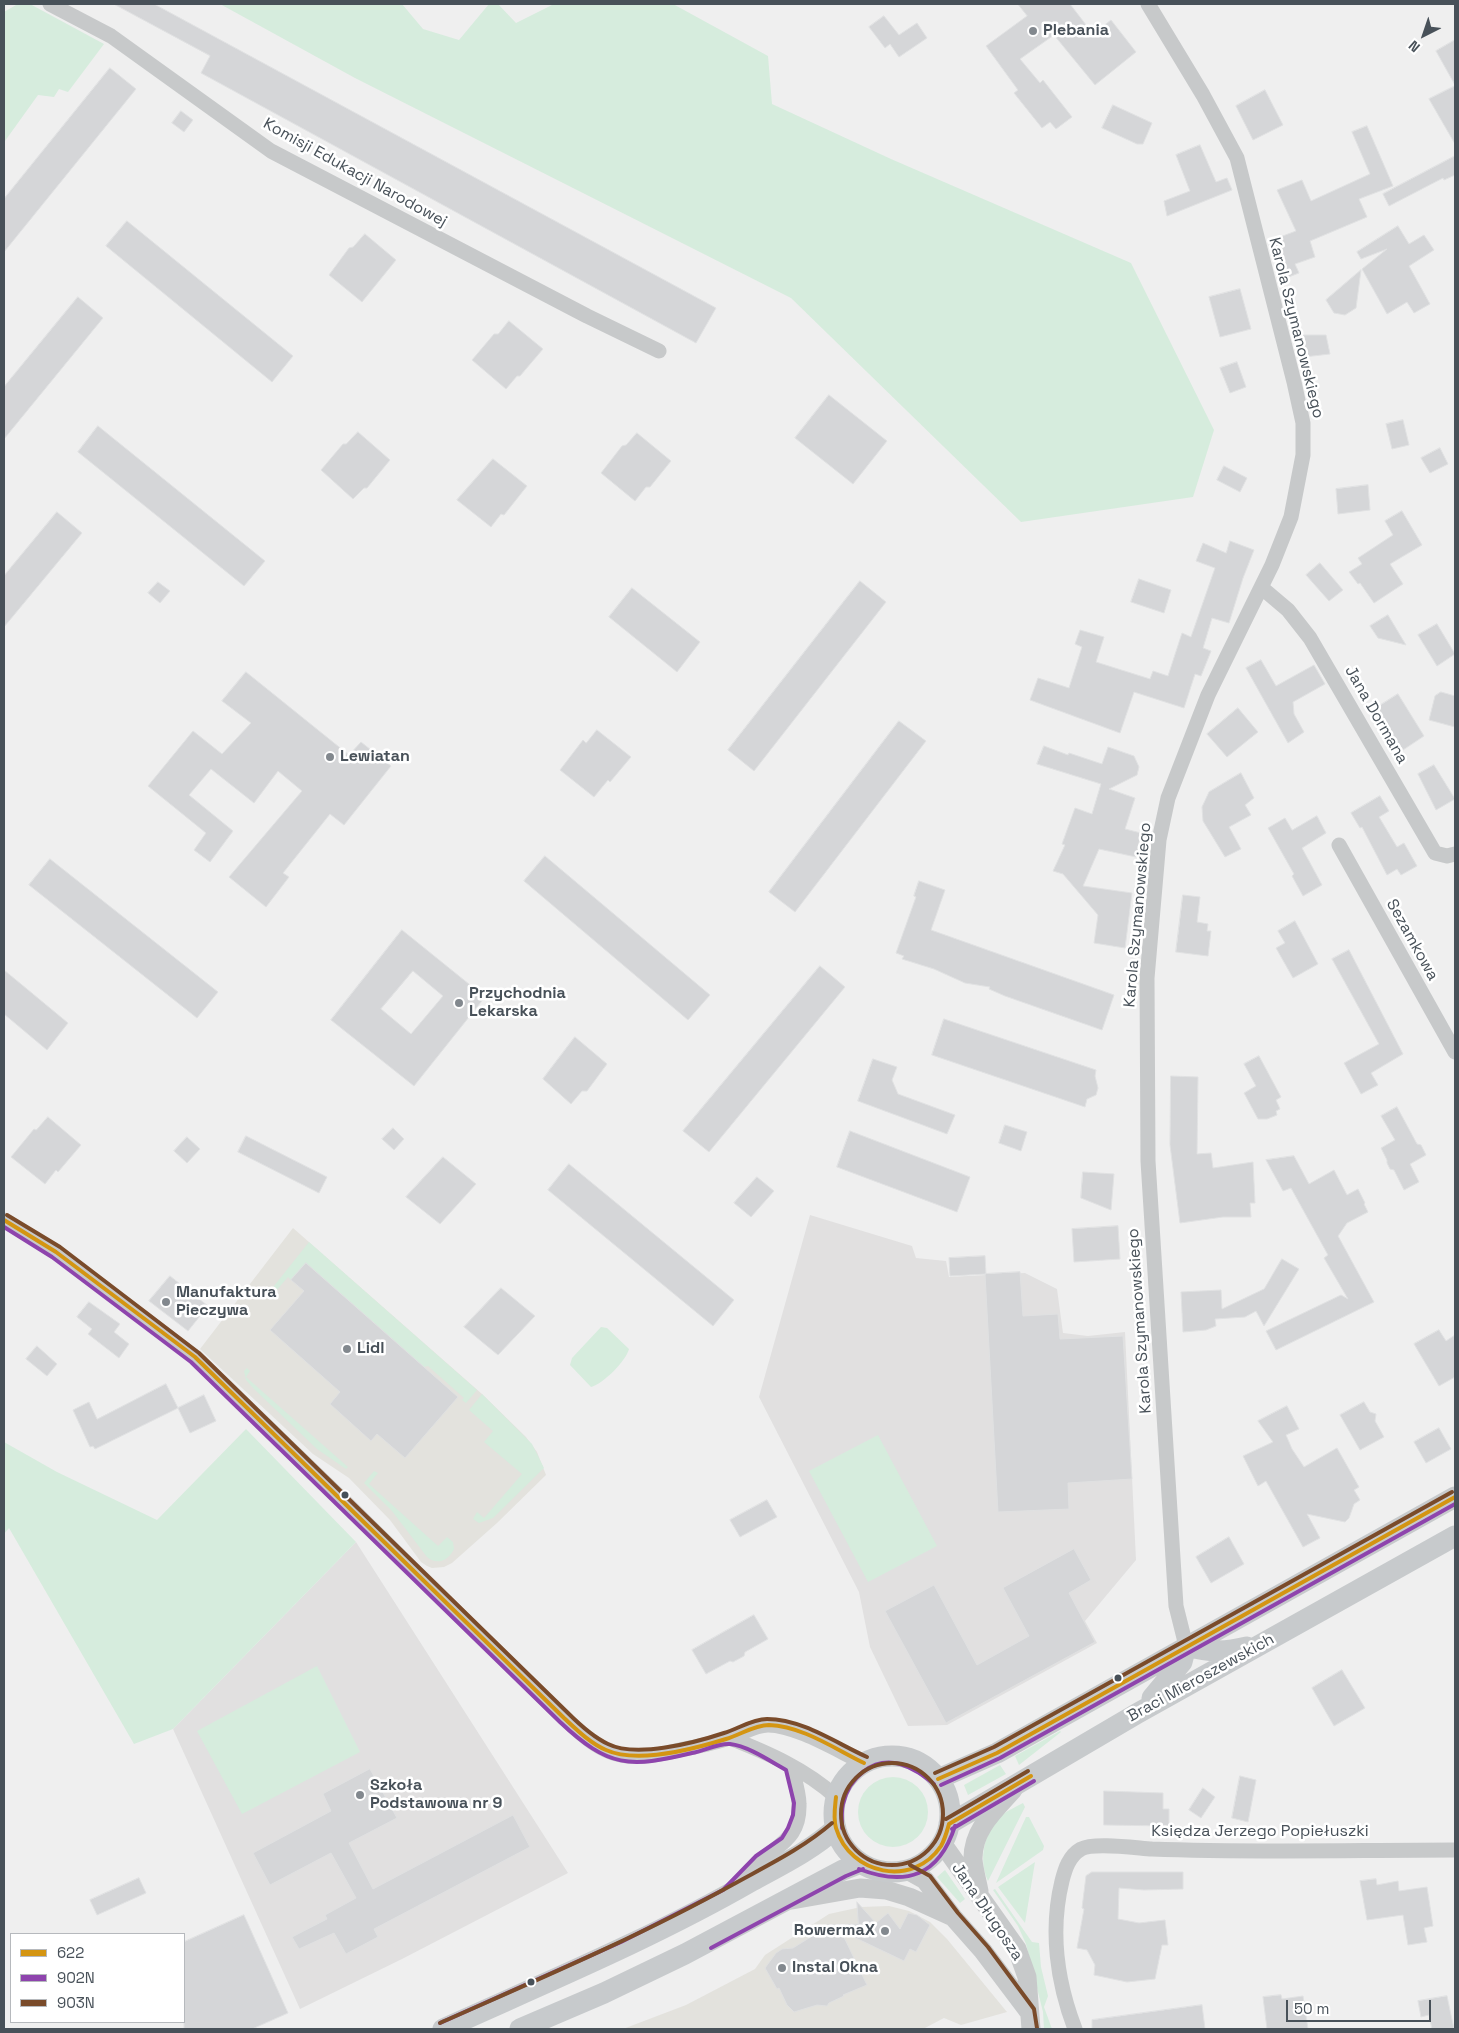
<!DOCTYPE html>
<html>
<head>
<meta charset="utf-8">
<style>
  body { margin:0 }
  #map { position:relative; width:1459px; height:2033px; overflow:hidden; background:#efefef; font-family:"Space Grotesk",sans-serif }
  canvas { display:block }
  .frame { position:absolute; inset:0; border:5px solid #485159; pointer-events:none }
  .legend { position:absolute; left:10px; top:1933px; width:175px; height:90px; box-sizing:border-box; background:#fff; border:1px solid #b6b9bd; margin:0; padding:6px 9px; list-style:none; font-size:15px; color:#485159 }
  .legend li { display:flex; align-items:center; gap:10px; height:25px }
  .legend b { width:25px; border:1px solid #b6b9bd }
  .north { position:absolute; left:1399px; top:10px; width:50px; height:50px; -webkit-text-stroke:4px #fff; paint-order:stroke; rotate:221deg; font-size:14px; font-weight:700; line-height:20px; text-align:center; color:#485159 }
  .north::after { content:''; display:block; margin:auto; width:18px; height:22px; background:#485159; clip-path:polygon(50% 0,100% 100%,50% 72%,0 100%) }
  .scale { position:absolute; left:1286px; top:2000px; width:145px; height:22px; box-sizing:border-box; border:2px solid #485159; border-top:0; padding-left:6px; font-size:15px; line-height:18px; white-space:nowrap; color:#485159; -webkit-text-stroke:4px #fff; paint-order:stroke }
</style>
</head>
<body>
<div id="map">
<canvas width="1459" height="2033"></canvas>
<div class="frame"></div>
<ul class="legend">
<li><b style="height:6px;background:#d49512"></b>622</li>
<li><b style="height:6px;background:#8e44ad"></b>902N</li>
<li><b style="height:6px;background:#7a4b2a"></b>903N</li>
</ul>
<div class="north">N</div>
<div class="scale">50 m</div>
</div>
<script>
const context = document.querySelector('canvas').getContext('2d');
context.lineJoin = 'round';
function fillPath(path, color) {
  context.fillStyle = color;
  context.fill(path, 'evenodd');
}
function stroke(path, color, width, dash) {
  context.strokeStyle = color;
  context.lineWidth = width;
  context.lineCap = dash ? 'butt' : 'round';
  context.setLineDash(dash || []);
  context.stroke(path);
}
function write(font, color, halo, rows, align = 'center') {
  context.font = font + ' "Space Grotesk",sans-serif';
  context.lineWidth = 5;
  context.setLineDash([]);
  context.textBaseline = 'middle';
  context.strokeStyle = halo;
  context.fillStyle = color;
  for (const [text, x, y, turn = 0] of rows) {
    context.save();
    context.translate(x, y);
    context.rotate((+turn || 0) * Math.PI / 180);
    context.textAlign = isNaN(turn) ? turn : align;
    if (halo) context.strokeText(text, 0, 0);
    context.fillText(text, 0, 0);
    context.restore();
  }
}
fillPath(new Path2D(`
  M293,1228L482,1394L526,1437L537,1452L546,1475L497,1523L452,1563L444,1567L432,1568L427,1566L421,1562L390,1520L349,1478L313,1454L200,1349Z
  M889,1906L909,1911L930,1922L947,1939L1007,2012L961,2025L944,2018L923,2029H623L686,2005L755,1969L765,1955L829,1914L861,1907Z`), '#e3e2dd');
fillPath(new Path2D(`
  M810,1215L912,1246L916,1258L946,1261L949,1277L1025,1273L1057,1289L1063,1333L1088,1336L1125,1332L1136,1560L1085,1621L1097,1643L947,1725L908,1726L870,1647L859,1592L759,1397Z
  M356,1542L568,1873L402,1959L300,2009L173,1729Z`), '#e1e0e0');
fillPath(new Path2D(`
  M30,4L104,44L68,92L59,89L54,97L38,95L5,141L4,12L16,5Z
  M220,4H402L423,29L459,40L489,4H498L516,23L554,4H673L768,56L772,104L891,159L1131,263L1214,430L1193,497L1021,522L791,298L355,78Z
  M309,1242L477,1390L466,1403L462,1400L464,1398L428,1366L424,1367L306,1263L291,1280L288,1277L269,1299L266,1296Z
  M601,1327L607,1328L629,1349C626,1361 603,1384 591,1387L570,1365L572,1358Z
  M247,1368L250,1371L246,1377L348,1467L346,1469L317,1449L254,1389L246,1380L244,1371Z
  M482,1394L532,1444L544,1468L493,1518L479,1523L473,1519L477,1512L484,1518L522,1474L484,1442L493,1431L469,1410Z
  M246,1429L356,1542L173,1729L134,1744L9,1528L4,1534V1442L57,1472L157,1520Z
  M878,1435L937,1546L868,1582L809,1471Z
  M374,1471L378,1473L369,1484L438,1546L447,1537L453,1542L454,1549C449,1560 437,1566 427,1557L392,1511L364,1483Z
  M317,1666L360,1752L242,1814L197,1731Z
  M1060,1731L1061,1732L1019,1765L1015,1756Z
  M1000,1765L1006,1774L968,1795L964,1785Z
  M858 1812a35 35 0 1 1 70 0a35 35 0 1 1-70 0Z
  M1023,1803L1025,1807L988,1881C978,1859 984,1831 1002,1815C1008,1810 1016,1807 1023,1803Z
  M1026,1817H1029L1044,1846L1043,1850L996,1883Z
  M1035,1862L1025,1923L998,1887Z
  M945,1870L965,1899L960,1903L937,1877Z
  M995,1889L1032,1942L1039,1943L1041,1967L1048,1996L1044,2007L1052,2029H1044L1043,2012L1026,1944L1018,1926L993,1890Z`), '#d6ecdd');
const building = new Path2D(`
  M114,4H154L716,308L696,343L201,73L210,56Z
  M1018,4H1070L1093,34L1111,20L1136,52L1095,85L1054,35L1020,59L1040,83L1043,80L1072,117L1056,129L1050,122L1042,128L1014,93L1018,90L986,46L1027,16Z
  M884,16L899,35L917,23L927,38L899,57L890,44L885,48L869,27Z
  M1455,40V85L1436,51Z
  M110,68L136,89L4,252V199Z
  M1455,86V144L1429,99Z
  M1265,90L1283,125L1253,140L1236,106Z
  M1113,105L1152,123L1143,144H1137L1102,128Z
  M181,111L193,120L184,132L172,123Z
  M1367,126L1393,186L1359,199L1367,217L1310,241L1315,257L1295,264L1299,273L1281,280L1269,245L1273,244L1272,240L1296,231L1277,190L1302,180L1311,201L1370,174L1352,132Z
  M1200,145L1216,182L1227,178L1232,190L1167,216L1164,201L1190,191L1176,155Z
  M1455,156V175L1444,180L1443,178L1389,206L1383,194Z
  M127,221L293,356L272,382L106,246Z
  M1398,226L1409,244L1424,235L1434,250L1409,266L1430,304L1414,313L1407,302L1387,314L1362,269L1387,249L1361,259L1357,252Z
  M365,234L396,260L362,302L329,275L349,248L353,247Z
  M1361,270L1356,308L1345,315L1334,313L1326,300Z
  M1240,289L1251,329L1220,337L1209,297Z
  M78,297L103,318L4,439V387Z
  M509,321L543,349L520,376H517L506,389L472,360L494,334H498Z
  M1299,335H1326L1330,354L1304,357Z
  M1237,362L1246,387L1230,393L1220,368Z
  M829,395L887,441L853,484L795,438Z
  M1403,420L1409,445L1392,449L1386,424Z
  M98,426L265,561L244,586L78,452Z
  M358,432L390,460L367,488H364L353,499L321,470L343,444H346Z
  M637,433L671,461L650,487H646L635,501L601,473L622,446L626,445Z
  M1440,448L1448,464L1430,473L1421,458Z
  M493,459L527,486L504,515L501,514L491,527L457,500Z
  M1224,466L1247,478L1240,492L1217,480Z
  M1368,485L1370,510L1338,514L1336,489Z
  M1402,511L1422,545L1390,564L1403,584L1374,603L1360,583L1358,584L1349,572L1362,564L1358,558L1393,535L1385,521Z
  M57,512L82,533L4,627V576Z
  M1230,541L1254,550L1243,578L1229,623L1212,618L1203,648L1211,651L1201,676L1195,674L1184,708L1134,692L1120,733L1030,700L1038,678L1069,688L1082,647L1075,644L1080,630L1104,637L1096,662L1150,679L1153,671L1168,676L1182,633L1191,637L1215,568L1196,561L1203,543L1226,553Z
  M1320,563L1343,590L1329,601L1306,575Z
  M1139,579L1171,590L1164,613L1131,602Z
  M860,581L886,602L754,771L728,750Z
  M158,582L170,591L160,603L148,593Z
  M632,588L700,642L677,672L609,617Z
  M1388,615L1406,645L1378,638L1370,626Z
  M1437,624L1455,654L1437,666L1418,635Z
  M1261,660L1276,686L1314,665L1325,684L1293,702L1294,714L1304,732L1288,743L1246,668Z
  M246,672L349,755L361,742L391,766L344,825L330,814L283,873L289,877L266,907L229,877L302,791L278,771L254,803L211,769L189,795L233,831L210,862L194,850L206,833L148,786L193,731L222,754L251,723L222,701Z
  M1441,692L1455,696V727L1429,720L1435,696Z
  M1398,694L1424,736L1400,752V747L1376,708Z
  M1238,708L1258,732L1227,757L1207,734Z
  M899,721L926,741L795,912L769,892Z
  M597,730L631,757L610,782L608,780L594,797L560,770L583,740L586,743Z
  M1044,746L1068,755L1069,753L1102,764L1108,747L1134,756L1139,767L1137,775L1109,789L1135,798L1125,829L1141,833L1136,857L1099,849L1083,886L1132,893L1125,948L1094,943L1098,915L1063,874L1053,871L1065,845L1062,844L1075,808L1092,814L1101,784L1037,764Z
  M1434,765L1455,799L1436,810L1418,774Z
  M1241,773L1254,798L1245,805L1251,815L1229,827L1241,849L1225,857L1203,821L1202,807L1209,792Z
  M1380,796L1389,811L1379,817L1397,847L1404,843L1417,866L1401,875L1397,869L1387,875L1362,827L1360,828L1351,813Z
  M1317,816L1326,833L1302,848L1322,885L1303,896L1292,876L1294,874L1268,828L1285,818L1292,830Z
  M545,856L710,995L688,1020L524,881Z
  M50,859L218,992L197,1018L29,885Z
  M919,881L945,890L931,930L1114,995L1102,1030L1005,996L989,989L990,987L965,983L934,969L902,959L904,956L896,953L916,897L914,896Z
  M1183,895L1200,897L1197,922L1208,924L1207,931H1211L1208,956L1176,952Z
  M1295,921L1318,964L1293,978L1276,948L1285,943L1278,931Z
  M402,930L485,997L414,1086L331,1020ZM413,971L443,996L411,1034L381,1009Z
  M1349,950L1403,1054L1371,1073L1378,1085L1361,1094L1344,1063L1379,1044L1332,959Z
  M820,966L845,987L709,1152L683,1131Z
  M4,970L68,1023L47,1050L4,1014Z
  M944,1019L1096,1070L1095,1076L1098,1088L1096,1095L1087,1099L1085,1107L932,1055Z
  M575,1037L607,1064L587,1091H582L571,1104L543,1079Z
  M1259,1056L1281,1097L1276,1100L1280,1109L1276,1111L1277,1115L1267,1119H1258L1244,1093L1256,1086L1244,1064Z
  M873,1059L897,1067L892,1080L898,1094L955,1115L947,1134L858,1101Z
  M1171,1076L1198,1077L1197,1154L1211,1153L1213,1168L1253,1162L1255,1203H1250L1251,1217H1223L1180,1223L1170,1145Z
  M1397,1107L1417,1144L1421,1145L1426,1155L1410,1164L1419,1182L1404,1190L1394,1170L1390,1169L1387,1163V1160L1381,1148L1395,1140L1381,1116Z
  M48,1117L81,1145L58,1172L56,1170L45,1184L11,1157L34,1129L36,1130Z
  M1005,1125L1027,1132L1021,1151L999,1143Z
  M393,1128L404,1139L394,1150L382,1139Z
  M850,1131L970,1177L957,1212L837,1167Z
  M246,1136L327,1177L319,1193L238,1152Z
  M187,1137L200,1149L187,1163L174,1151Z
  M1294,1156L1309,1184L1334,1170L1347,1195L1358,1189L1365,1203L1364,1204L1368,1212L1347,1223L1338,1236L1374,1302L1276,1350L1266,1331L1341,1295L1348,1299L1324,1258L1328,1255L1291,1188L1283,1191L1266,1160Z
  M443,1157L476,1184L440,1224L406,1197Z
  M569,1164L734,1300L713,1326L548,1190Z
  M1083,1172L1114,1174L1111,1210L1081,1198Z
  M757,1177L774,1191L751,1217L734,1203Z
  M1118,1226L1120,1259L1074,1262L1072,1229Z
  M985,1256L986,1274L950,1276L949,1258Z
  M1282,1259L1299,1269L1264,1326L1256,1311L1245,1317L1215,1319L1216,1326L1206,1330L1183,1332L1181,1292L1221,1290L1222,1309L1264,1289Z
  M306,1263L458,1397L405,1458L377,1434L371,1441L330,1404L340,1392L270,1330L304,1291L291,1280Z
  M1020,1272L1023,1316L1058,1314L1060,1339L1123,1336L1132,1479L1068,1483L1069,1509L998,1512L985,1274Z
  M170,1276L208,1306L188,1331L149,1301Z
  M501,1288L535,1316L498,1355L464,1327Z
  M89,1302L120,1324L114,1332L129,1344L119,1358L88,1334L92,1329L77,1317Z
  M1439,1330L1446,1341L1455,1335V1377L1439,1386L1414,1344Z
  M37,1346L57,1364L47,1376L26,1359Z
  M166,1384L178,1408L95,1449L93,1446L90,1447L73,1410L89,1402L97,1419Z
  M204,1395L216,1421L190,1433L178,1408Z
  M1364,1402L1370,1412L1376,1414L1375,1421L1384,1437L1360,1450L1340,1415Z
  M1287,1406L1299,1429L1286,1435L1292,1449L1304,1467L1337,1448L1359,1487L1354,1490L1360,1500L1354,1504L1349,1518L1345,1522L1307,1514L1320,1538L1303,1547L1266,1481L1258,1486L1243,1456L1273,1442L1258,1421Z
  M1439,1428L1451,1449L1426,1463L1414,1442Z
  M767,1500L777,1517L740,1537L730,1520Z
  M1229,1537L1244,1564L1211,1583L1196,1557Z
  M1074,1549L1091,1580L1069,1593L1095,1642L946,1723L885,1611L934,1585L977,1665L1029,1636L1003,1588Z
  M754,1615L768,1639L745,1652L744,1656L733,1662L730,1661L706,1674L692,1650Z
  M1342,1670L1365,1708L1334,1726L1312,1688Z
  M370,1769L397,1818L349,1843L373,1889L513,1815L530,1847L374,1929L378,1937L346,1954L334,1933L299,1949L292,1937L327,1919L325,1915L356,1898L331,1853L270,1885L253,1853L331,1811L323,1794Z
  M1240,1776L1256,1780L1248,1822L1232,1818Z
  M1203,1788L1215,1797L1201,1818L1189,1810Z
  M1104,1791L1163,1793V1809H1169V1826L1104,1825Z
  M1092,1872H1183V1889L1144,1890L1119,1888L1118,1919L1139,1923L1165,1920L1168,1945H1162L1155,1979L1127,1982L1094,1975L1095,1965L1087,1950L1077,1948L1084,1909L1082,1908L1086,1876Z
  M139,1878L146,1893L97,1915L90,1900Z
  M1376,1879L1377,1885L1398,1881L1399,1891L1427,1887L1433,1926L1424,1928L1427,1942L1408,1945L1403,1915L1367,1920L1360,1881Z
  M857,1902L876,1923L888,1913L900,1929L908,1913L917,1915L930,1925L916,1952L910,1949L904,1961L841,1931L867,1985L843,1995L844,1996L829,2003L827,2006L817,2005L794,2012L787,2005L779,1988L777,1989L765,1968L776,1953L782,1949L793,1948L817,1933L824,1925L858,1924Z
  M244,1915L288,2013L252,2029H184V1942Z
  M1281,1995L1282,1999L1303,1996L1308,2029H1267L1263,1997Z
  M1447,1996L1454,2029H1432L1429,2015L1421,2017L1418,2001Z
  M1202,2005L1205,2029H1092V2020Z`);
fillPath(building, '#d5d6d8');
stroke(building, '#e0e1e2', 1);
stroke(new Path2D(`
  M50,4L111,36L271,151L587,316L659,351
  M1148,4L1203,95L1237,158L1294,382L1303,423V455L1291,517L1272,565L1208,695L1168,798L1159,840L1147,978L1148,1161L1176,1606L1186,1646
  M1262,588L1288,610L1310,638L1435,853L1447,856L1455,854
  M1339,845L1455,1052
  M4,1220L56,1252L195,1357L348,1505L564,1718C607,1760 626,1763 684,1749C699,1746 715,1743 729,1738C743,1734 754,1725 768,1725C796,1725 838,1751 864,1763
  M730,1738C768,1753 805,1769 836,1797
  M741,1882C747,1875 753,1868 760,1862C781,1843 800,1837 799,1804C799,1792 794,1778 791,1766
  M1075,2029C1057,1982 1050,1930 1062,1881C1065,1869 1069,1856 1081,1849C1094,1842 1136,1848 1152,1849C1253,1853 1354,1850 1455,1850`), '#c7c9ca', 15);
stroke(new Path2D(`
  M942,1843L1017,1949L1027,1977L1031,2029
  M907,1870L925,1880L953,1917L983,1951L1029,2012
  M979,1891C977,1881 974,1870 973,1860C972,1830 995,1810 1013,1790
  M792,1900L860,1888L886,1890L909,1897L951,1916`), '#c7c9ca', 19);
stroke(new Path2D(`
  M1186,1646C1210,1652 1223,1653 1247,1647
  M1152,1698L1182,1662L1186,1646
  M834 1814a58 58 0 1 1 116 0a58 58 0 1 1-116 0Z
  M938,1779L997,1753L1455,1497
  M949,1824L1138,1713L1455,1536
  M443,2029C547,1982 653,1938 752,1881C781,1865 812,1850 836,1828
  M520,2029L604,1993L685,1954L843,1870L861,1863`), '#c7cacc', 21);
stroke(new Path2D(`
  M4,1220L56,1252L195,1357L564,1718C577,1730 590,1743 606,1750C637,1764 694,1749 726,1739C740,1735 754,1725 769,1725C802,1726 835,1749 864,1763
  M938,1779L997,1753L1455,1497
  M836,1797C835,1807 833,1818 836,1828C850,1875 913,1888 941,1846C945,1839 947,1831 949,1824
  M949,1824L1031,1776`), '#d49512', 4);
stroke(new Path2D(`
  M4,1227L52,1257L191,1362L560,1722C609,1768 629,1768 692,1753C704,1751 718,1743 730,1744C748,1746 770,1761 786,1770L794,1803L793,1815L788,1828L782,1838L756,1856L723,1890L621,1942L440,2023
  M941,1785L1000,1758L1455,1504
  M842,1828C842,1820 841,1812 843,1804C849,1778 872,1757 900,1764C914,1768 924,1776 934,1784
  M952,1829L1034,1781
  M859,1869C906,1887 939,1876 955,1826
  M711,1948L846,1876L863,1869`), '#8e44ad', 4);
stroke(new Path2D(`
  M7,1215L60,1247L199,1353L568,1713C580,1725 593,1737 608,1744C636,1758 694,1743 724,1733C738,1729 752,1719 767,1719C802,1719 836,1743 867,1757
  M841 1814a51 51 0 1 1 102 0a51 51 0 1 1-102 0Z
  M935,1773L994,1747L1452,1492
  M946,1819L1028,1771
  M910,1865L930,1876L958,1913L988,1947L1034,2009L1037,2028
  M440,2023C539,1979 638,1937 732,1885C766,1866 802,1849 832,1823`), '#7a4b2a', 4);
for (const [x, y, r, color] of [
  [1033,31,5,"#82888e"],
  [330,757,5,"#82888e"],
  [459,1003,5,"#82888e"],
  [166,1302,5,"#82888e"],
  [347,1349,5,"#82888e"],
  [345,1495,4.5,"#485159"],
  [1118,1678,4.5,"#485159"],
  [360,1795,5,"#82888e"],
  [885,1931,5,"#82888e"],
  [782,1968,5,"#82888e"],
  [531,1982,4.5,"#485159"]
]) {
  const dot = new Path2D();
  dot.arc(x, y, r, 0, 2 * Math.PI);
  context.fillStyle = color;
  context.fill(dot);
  stroke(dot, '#fff', 2);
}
write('bold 16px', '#485159', '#fff', [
  ["Plebania",1043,31],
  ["Lewiatan",340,757],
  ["Przychodnia",469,994],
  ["Lekarska",469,1012],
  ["Manufaktura",176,1293],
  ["Pieczywa",176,1311],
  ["Lidl",357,1349],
  ["Szkoła",370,1786],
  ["Podstawowa nr 9",370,1804],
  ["RowermaX",875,1931,"right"],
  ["Instal Okna",792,1968]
], 'left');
write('16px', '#485159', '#fff', [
  ["Komisji Edukacji Narodowej",355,173,29],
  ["Karola Szymanowskiego",1296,328,76],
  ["Jana Dormana",1376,715,60],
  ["Karola Szymanowskiego",1138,915,-85],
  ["Sezamkowa",1412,940,61],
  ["Karola Szymanowskiego",1140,1321,-94],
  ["Braci Mieroszewskich",1201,1678,-29],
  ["Księdza Jerzego Popiełuszki",1260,1832],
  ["Jana Długosza",987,1912,56]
]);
</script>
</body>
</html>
